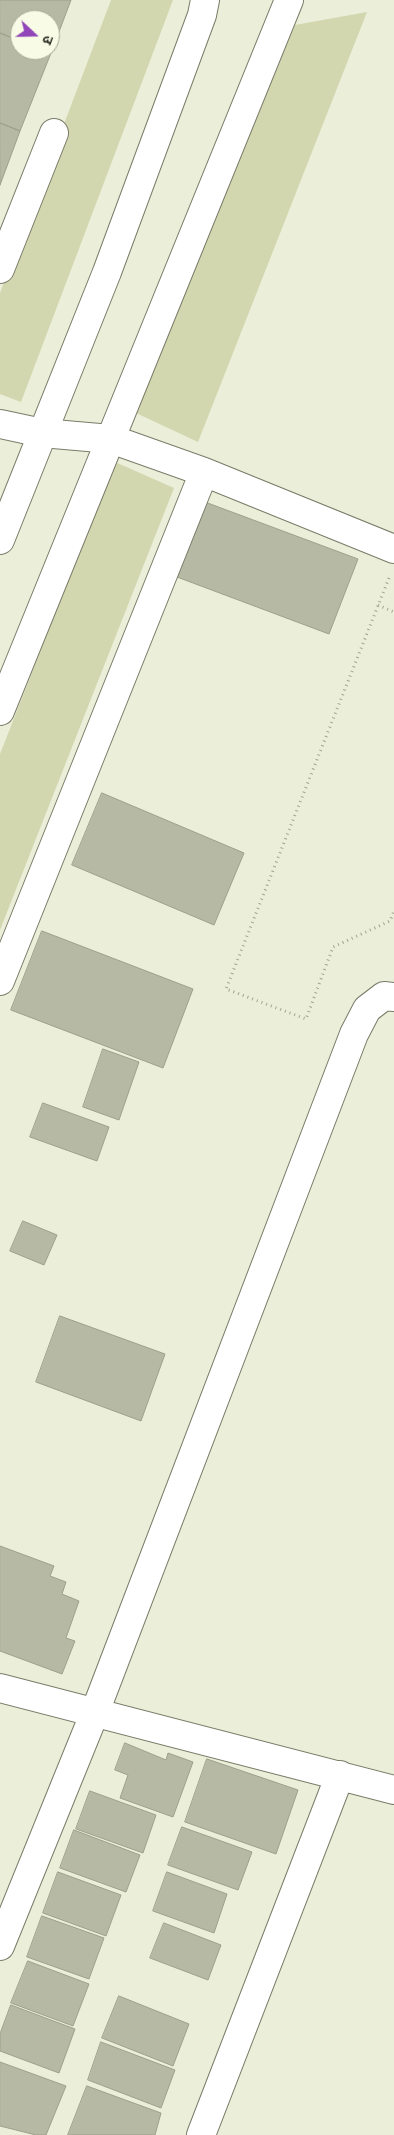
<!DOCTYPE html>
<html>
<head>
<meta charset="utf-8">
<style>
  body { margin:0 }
  #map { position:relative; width:394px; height:2135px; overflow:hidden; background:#ebeed8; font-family:Jost,"Noto Sans Devanagari",sans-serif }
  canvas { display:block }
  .north { position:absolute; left:10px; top:10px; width:50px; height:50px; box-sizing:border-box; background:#f8fbe5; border:1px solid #a9ab9b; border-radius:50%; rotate:111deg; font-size:14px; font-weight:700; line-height:20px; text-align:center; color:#32342b }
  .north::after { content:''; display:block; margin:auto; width:18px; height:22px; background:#9147b9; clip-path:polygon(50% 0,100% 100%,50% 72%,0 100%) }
</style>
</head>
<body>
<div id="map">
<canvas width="394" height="2135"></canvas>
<div class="north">उ</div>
</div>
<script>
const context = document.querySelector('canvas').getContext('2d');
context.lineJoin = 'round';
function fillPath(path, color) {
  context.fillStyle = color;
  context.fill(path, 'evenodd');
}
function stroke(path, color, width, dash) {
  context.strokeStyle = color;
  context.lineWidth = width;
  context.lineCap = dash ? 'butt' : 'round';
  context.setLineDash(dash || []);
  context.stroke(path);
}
fillPath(new Path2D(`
  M111,0H173L21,402L0,394V293Z
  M367,12L198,442L136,413L295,25Z
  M115,462L174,488L0,930V754Z`), '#d3d7af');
const building = new Path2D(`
  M0,0H71L51,53L43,50H50V20H20V41L0,33Z
  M0,33L20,41V50H43L51,53L20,131L0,123Z
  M0,123L20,131L0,185Z
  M205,502L358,559L329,634L177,577Z
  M102,793L244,853L214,925L72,865Z
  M42,931L193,989L163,1068L11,1010Z
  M103,1049L139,1062L119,1120L83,1107Z
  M43,1103L109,1127L97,1161L30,1137Z
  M23,1221L57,1235L44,1265L10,1251Z
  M60,1316L165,1354L141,1421L36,1382Z
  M0,1546L54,1566L50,1576L66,1582L62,1594L79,1601L66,1638L75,1641L62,1674L0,1651Z
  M125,1743L166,1760L168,1753L193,1762L173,1817L120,1798L128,1775L115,1770Z
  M207,1759L298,1790L276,1854L185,1822Z
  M90,1791L156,1815L143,1853L76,1829Z
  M182,1827L252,1852L238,1890L168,1865Z
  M74,1830L140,1855L126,1892L60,1868Z
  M58,1872L121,1895L106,1936L43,1913Z
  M167,1872L227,1894L214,1933L153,1911Z
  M42,1916L104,1938L89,1979L27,1957Z
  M164,1923L221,1945L208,1980L150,1958Z
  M28,1961L89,1984L73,2026L11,2003Z
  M119,1996L189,2024L173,2066L102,2038Z
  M11,2005L75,2029L59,2073L0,2051V2034Z
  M101,2042L175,2070L161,2108L88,2080Z
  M0,2062L66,2086L46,2135H36L0,2126Z
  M87,2086L161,2113L155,2135H68Z`);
fillPath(building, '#b6b9a4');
stroke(building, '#9da08c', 1);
const street = new Path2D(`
  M0,269L54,133
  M0,424L42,433L111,439L204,472L394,549
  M0,981L204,472
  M0,1688L394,1790
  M0,1946L95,1712L354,1034L367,1009L384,996L394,997
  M201,2135L340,1775`);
const secondary = new Path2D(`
  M0,540L107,272L202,15L205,0
  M0,711L289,0`);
stroke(street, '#7a7c69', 30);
stroke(secondary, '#7a7c69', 30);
stroke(new Path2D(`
  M389,578L226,989L306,1019L333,947L390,921L394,911
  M378,605L394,612`), '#a1a493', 3, [1, 4]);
stroke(street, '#fff', 28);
stroke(secondary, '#fff', 28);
</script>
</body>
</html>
